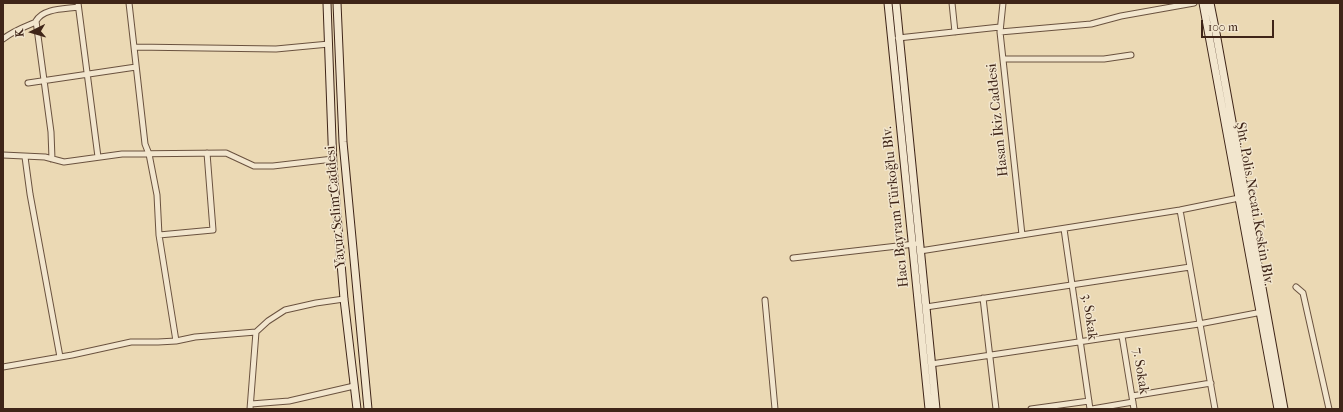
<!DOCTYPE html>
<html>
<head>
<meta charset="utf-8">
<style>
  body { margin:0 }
  #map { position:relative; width:1343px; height:412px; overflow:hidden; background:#ebd9b4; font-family:"IM FELL French Canon",serif }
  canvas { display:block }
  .frame { position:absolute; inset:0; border:4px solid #3f2518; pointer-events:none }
  .north { position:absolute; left:12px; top:12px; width:40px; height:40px; -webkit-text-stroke:3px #f2e6ce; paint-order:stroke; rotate:265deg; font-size:11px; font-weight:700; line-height:16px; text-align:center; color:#3f2518 }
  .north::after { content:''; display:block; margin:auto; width:14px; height:18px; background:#3f2518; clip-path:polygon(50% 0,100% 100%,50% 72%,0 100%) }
  .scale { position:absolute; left:1201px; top:20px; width:73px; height:18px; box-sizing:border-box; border:2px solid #3f2518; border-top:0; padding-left:5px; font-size:12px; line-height:14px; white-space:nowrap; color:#3f2518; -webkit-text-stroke:3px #f2e6ce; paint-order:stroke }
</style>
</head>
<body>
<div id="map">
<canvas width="1343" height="412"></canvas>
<div class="frame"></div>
<div class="north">K</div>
<div class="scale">100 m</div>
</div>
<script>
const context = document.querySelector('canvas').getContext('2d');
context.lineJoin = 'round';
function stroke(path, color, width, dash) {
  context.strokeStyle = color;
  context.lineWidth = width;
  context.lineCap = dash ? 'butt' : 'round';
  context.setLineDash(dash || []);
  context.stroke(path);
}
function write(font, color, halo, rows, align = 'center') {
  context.font = font + ' "IM FELL French Canon",serif';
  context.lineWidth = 3;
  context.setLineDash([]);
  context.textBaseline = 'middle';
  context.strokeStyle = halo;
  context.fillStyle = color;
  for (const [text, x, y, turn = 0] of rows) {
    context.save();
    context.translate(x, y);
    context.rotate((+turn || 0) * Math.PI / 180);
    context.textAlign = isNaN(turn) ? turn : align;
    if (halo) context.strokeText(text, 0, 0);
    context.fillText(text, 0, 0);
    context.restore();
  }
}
const street = new Path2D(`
  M78,3L98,157
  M129,3L145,144L149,154L157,195L159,235L176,341
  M952,3L955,32
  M1003,3L1000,32L1022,235
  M1000,32L1091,24L1121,16L1194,3
  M898,38L1000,27
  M3,39C13,31 24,27 36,22
  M134,47L276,49L329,44
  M1004,59H1104L1131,55
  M28,83L136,67
  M3,155L45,157L64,162L122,154L226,153L254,166H273L333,159
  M25,157L30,194L60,357
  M52,159L51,132L36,21C43,8 65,9 78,7
  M1180,210L1215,409
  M1064,229L1090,409
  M159,235L213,230L207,153
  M920,251L1180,210L1239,198
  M793,258L915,244
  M1296,287L1303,293L1329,409
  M983,298L996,409
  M765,300L775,409
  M926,307L1190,267
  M1122,336L1134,409
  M931,364L1199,324L1262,312
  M3,367L72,355L131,342H158L176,341L195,337L256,332
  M1132,396L1211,383
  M251,404L289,401L354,386
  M250,409L256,332L268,321L285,310L316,303L344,299
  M1031,409L1089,401
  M1092,409L1133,402`);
const secondary = new Path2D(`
  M327,3L333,167L344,299L357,409
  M337,3L343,142L368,409
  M888,3L929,409
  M896,3L936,409
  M1203,3L1278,409
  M1210,3L1216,33L1284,409`);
stroke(street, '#6a523f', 7);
stroke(secondary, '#3f2518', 9);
stroke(street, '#f2e6ce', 5);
stroke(secondary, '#f2e6ce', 7);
write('14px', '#3f2518', '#f2e6ce', [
  ["Hasan İkiz Caddesi",998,120,-96],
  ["Şht. Polis Necati Keskin Blv.",1254,204,80],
  ["Yavuz Selim Caddesi",336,207,-95],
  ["Hacı Bayram Türkoğlu Blv.",896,207,-96],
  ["3. Sokak",1089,317,82],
  ["7. Sokak",1140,371,81]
]);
</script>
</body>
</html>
